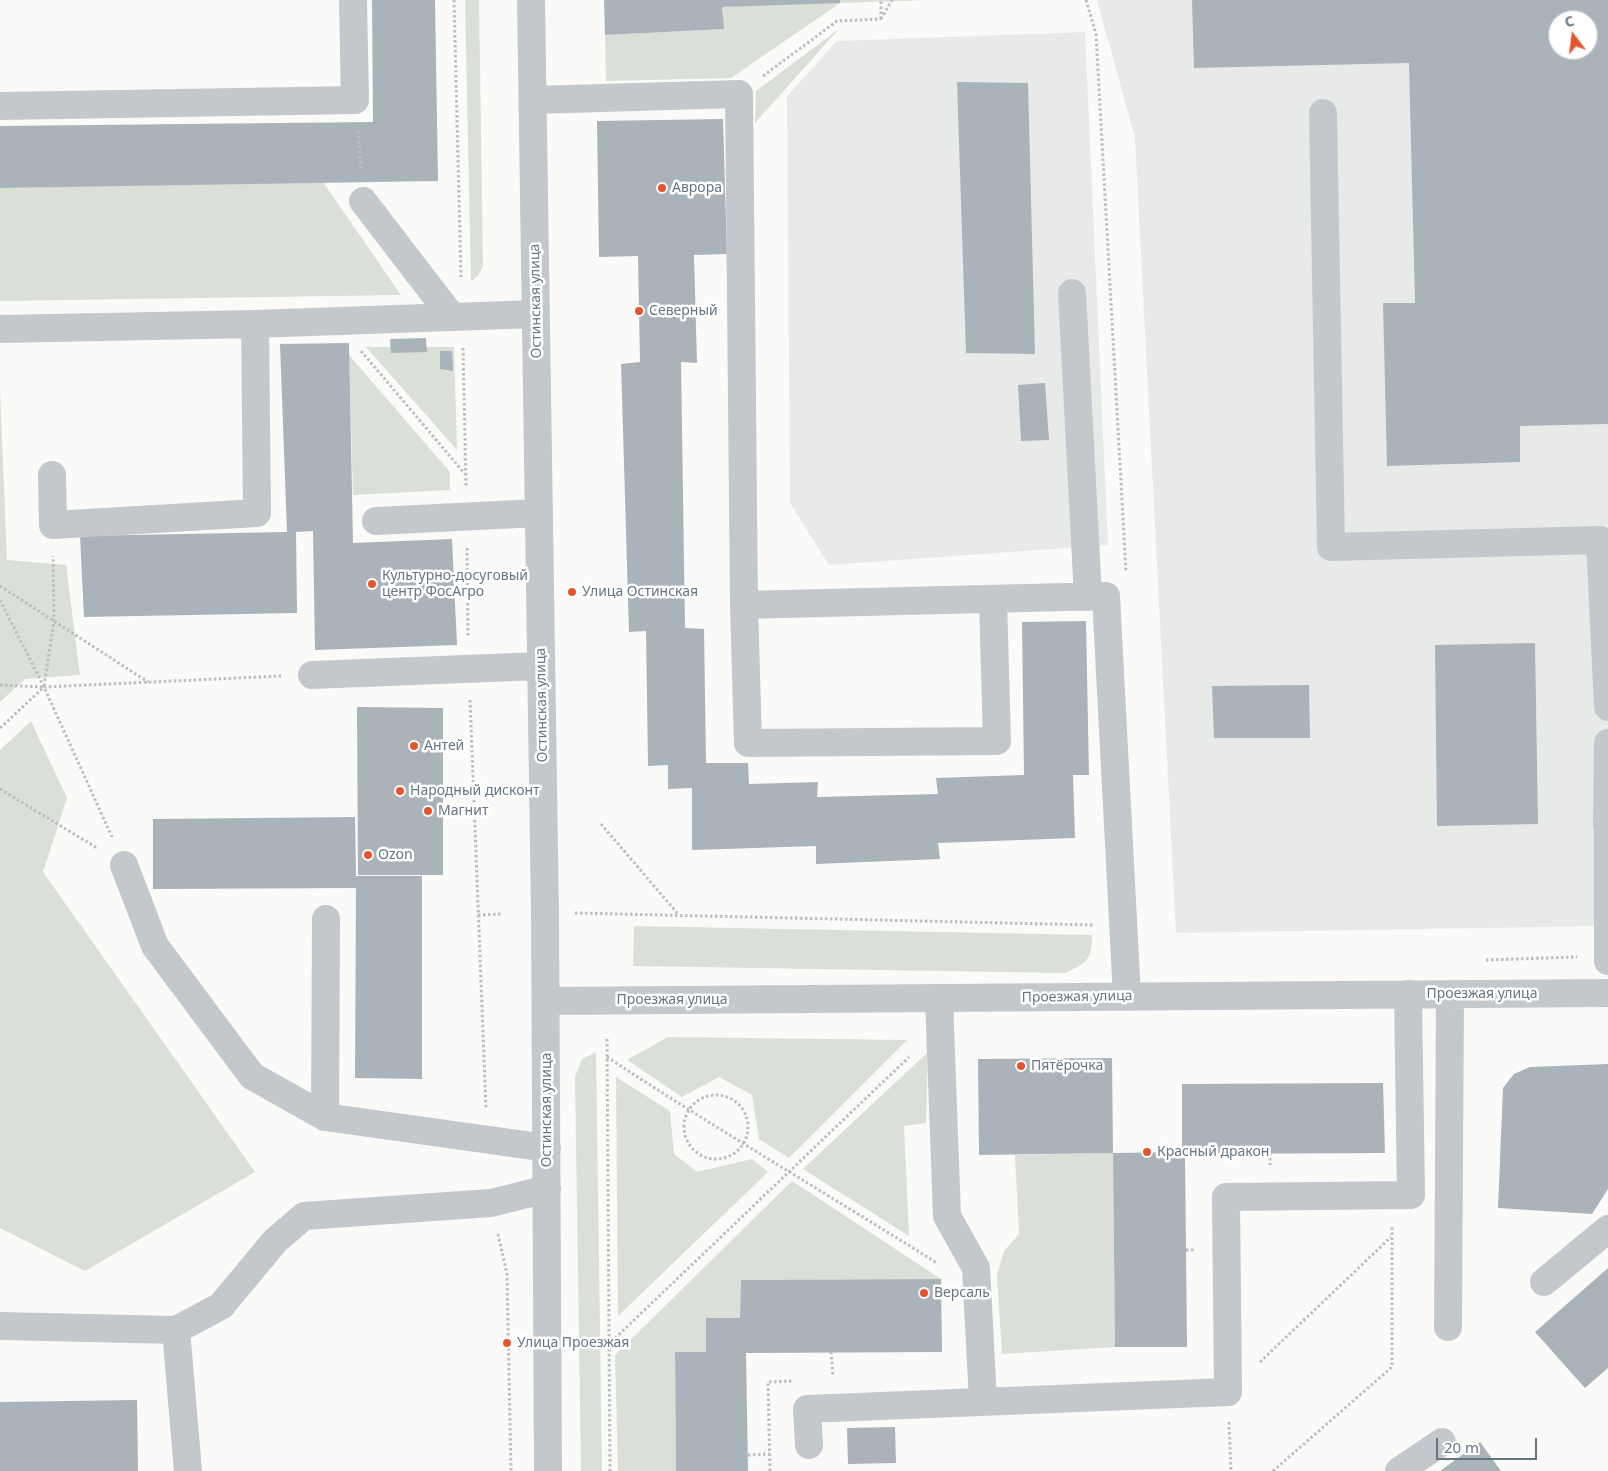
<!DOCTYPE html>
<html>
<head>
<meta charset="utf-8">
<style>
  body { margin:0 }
  #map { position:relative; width:1608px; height:1471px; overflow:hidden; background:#fafaf8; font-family:"Noto Sans",sans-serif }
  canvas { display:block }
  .north { position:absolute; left:1548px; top:10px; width:50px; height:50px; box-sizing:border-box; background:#fff; border:1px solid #c1c8cd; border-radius:50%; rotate:345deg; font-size:14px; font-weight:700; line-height:20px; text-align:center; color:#657683 }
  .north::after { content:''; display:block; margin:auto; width:18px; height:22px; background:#e4572e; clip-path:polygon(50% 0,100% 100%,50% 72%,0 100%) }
  .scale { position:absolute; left:1436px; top:1438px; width:101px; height:22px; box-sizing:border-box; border:2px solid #657683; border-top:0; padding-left:6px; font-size:15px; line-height:18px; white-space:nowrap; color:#657683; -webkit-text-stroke:4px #fff; paint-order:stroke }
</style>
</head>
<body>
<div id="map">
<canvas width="1608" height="1471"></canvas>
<div class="north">С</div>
<div class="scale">20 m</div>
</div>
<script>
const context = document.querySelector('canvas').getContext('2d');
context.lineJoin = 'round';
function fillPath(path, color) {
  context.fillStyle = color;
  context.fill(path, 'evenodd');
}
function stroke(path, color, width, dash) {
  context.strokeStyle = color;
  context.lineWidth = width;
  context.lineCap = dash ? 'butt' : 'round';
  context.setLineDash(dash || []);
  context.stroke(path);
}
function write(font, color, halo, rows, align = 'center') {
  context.font = font + ' "Noto Sans",sans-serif';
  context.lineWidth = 5;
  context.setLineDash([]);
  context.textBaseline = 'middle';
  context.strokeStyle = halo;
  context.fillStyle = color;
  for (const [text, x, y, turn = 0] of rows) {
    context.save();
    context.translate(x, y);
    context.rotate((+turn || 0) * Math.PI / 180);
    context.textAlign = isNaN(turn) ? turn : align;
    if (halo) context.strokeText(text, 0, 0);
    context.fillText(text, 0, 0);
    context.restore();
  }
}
fillPath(new Path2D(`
  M1097,0H1608V926L1176,933L1135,138ZM1558,20H1588V50H1558Z
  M1085,32L1108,545L829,565L790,503L787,96L837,41Z`), '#e8e9e9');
fillPath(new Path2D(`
  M465,0H479L483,266L478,276L471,281Z
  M840,0H928L840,3L731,78L606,81L605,35L723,29L722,7Z
  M839,29L755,123L756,91Z
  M323,182L401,295L0,301V188Z
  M366,347H454L457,450Z
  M349,355L450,472V490L353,495Z
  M0,390L7,560L66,565L80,675L25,679L0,702Z
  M31,721L67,798L43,872L255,1172L85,1271L0,1228V750Z
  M634,926L1092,935C1092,960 1086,964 1065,973L633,966Z
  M668,1037L907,1040L789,1158L759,1139L752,1095L719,1077L682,1097L627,1060Z
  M596,1052L602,1471H581L575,1077L582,1059Z
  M928,1052L926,1123L904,1126L909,1236L803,1169Z
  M616,1077L670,1111L674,1154L697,1172L752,1159L768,1172L618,1316Z
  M1113,1153L1115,1347L1002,1354L997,1275L1004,1251L1019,1234L1015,1155Z
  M792,1181L941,1279L741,1280L740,1318H706V1352L675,1353L676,1471H618L615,1355Z`), '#dadfd7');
fillPath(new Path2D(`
  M372,0H435L438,181L0,188V126L373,122Z
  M604,0H840V3L722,7L724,29L605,35Z
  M1192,0H1608V424L1520,426V462L1387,466L1383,303H1415L1409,63L1194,68ZM1558,20H1588V50H1558Z
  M957,82L1028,83L1035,354L966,353Z
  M723,119L727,254L694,255L697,363L681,362L685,628L704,629L706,763H748L749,784L818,782L817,797L938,794L936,778L1024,775L1022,622L1086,621L1089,775H1073L1075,838L938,843L940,859L816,864V846L692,850V788L668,789V765L648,766L646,631L629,632L621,364L640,362L638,256L599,257L597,121Z
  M426,338L427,352L391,353L390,339Z
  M349,343L353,543L452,539L457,645L315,650L313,531L296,532L297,613L84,617L80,536L287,532L280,344Z
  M440,351H452L453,371L440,369Z
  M1045,383L1049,440L1021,441L1018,385Z
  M1535,643L1538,824L1437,826L1435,645Z
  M1309,685L1310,738H1214L1212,686Z
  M357,707L443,708V875H358Z
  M355,817L356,876H422V1079L355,1078L356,888L153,889V819Z
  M1112,1058L1113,1153L979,1155L978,1059Z
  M1608,1064V1189L1592,1214L1498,1208L1503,1088L1514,1074L1530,1067Z
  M1383,1083L1385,1153L1185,1154L1187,1347H1115L1113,1153L1182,1152V1084Z
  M1608,1268V1368L1585,1388L1535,1332Z
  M941,1279L942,1352L746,1353L748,1471H676L675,1352H706V1318H740L741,1280Z
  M137,1400L138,1471H0V1402Z
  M895,1427L896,1463L848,1464L847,1428Z
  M1480,1442L1501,1471H1440Z`), '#aab3b9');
stroke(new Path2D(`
  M454,0L461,277
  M1086,0L1096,34L1126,572
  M881,19L892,0
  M881,19V0
  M763,76L837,21L881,19
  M358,131L361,170
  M463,348L466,487
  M361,351L465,474
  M467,548L468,637
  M0,586L148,682
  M0,600L44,687L112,837
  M0,685L43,687
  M44,686L54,621L53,556
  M470,700L486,1109
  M0,728L44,687L281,676
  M0,789L97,848
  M601,824L678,914
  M575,913L1093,925
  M478,915L503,914
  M1486,960L1577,957
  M607,1039L610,1471
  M607,1057C715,1128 827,1194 937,1263
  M684 1127a32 32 0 1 1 64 0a32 32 0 1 1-64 0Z
  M1270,1153V1165
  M498,1234L507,1274L511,1471
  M1186,1250H1196
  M608,1345L909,1057
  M831,1352L833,1376
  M1260,1362L1391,1237
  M1229,1422L1231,1471
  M748,1455L770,1454
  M770,1471L768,1382L792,1381
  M1273,1471L1392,1367V1226`), '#bbbfc2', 3, [2.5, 2.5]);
stroke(new Path2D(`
  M531,0L545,913L548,1471
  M533,100L739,94L744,605L1106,596L1127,997
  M0,106L355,100L353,0
  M1323,113L1331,547L1600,540L1608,707
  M363,201L452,317
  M1072,293L1088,597
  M0,329L255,324L536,314
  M52,475L53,525L257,513L255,324
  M376,521L539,513
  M744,605L748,743L997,741L993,600
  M312,675L541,666
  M1607,825L1608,743
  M1608,825V961
  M124,865L155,946L252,1076L325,1117
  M326,919L325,1117L547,1148
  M939,998L947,1216L976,1268L983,1401
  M546,1001L1608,993
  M1544,1282L1608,1229
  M0,1326L176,1330L221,1306L275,1241L304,1216L491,1203L547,1189
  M1448,1327L1450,994
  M176,1330L188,1471
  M809,1445L807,1409L1228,1392L1226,1197L1411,1195L1408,994
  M1399,1471L1442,1442`), '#c3c8cc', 28);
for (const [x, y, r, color] of [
  [662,188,5,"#e4572e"],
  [639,311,5,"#e4572e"],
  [372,584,5,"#e4572e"],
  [572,592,5,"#e4572e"],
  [414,746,5,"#e4572e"],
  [400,791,5,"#e4572e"],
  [428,811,5,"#e4572e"],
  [368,855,5,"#e4572e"],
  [1021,1066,5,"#e4572e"],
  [1147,1152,5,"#e4572e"],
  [924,1293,5,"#e4572e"],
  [507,1343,5,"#e4572e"]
]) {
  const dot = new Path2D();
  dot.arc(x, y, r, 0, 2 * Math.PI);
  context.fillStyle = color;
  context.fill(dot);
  stroke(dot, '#fff', 2);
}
write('14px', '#657683', '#fff', [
  ["Аврора",672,188],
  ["Северный",649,311],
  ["Культурно-досуговый",382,576],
  ["центр ФосАгро",382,592],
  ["Улица Остинская",582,592],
  ["Антей",424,746],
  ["Народный дисконт",410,791],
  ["Магнит",438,811],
  ["Ozon",378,855],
  ["Пятёрочка",1031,1066],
  ["Красный дракон",1157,1152],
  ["Версаль",934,1293],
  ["Улица Проезжая",517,1343]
], 'left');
write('14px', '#657683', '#fff', [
  ["Остинская улица",536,301,-91],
  ["Остинская улица",542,705,-91],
  ["Проезжая улица",1482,994],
  ["Проезжая улица",1077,997,-1],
  ["Проезжая улица",672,1000],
  ["Остинская улица",547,1110,-90]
]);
</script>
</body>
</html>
